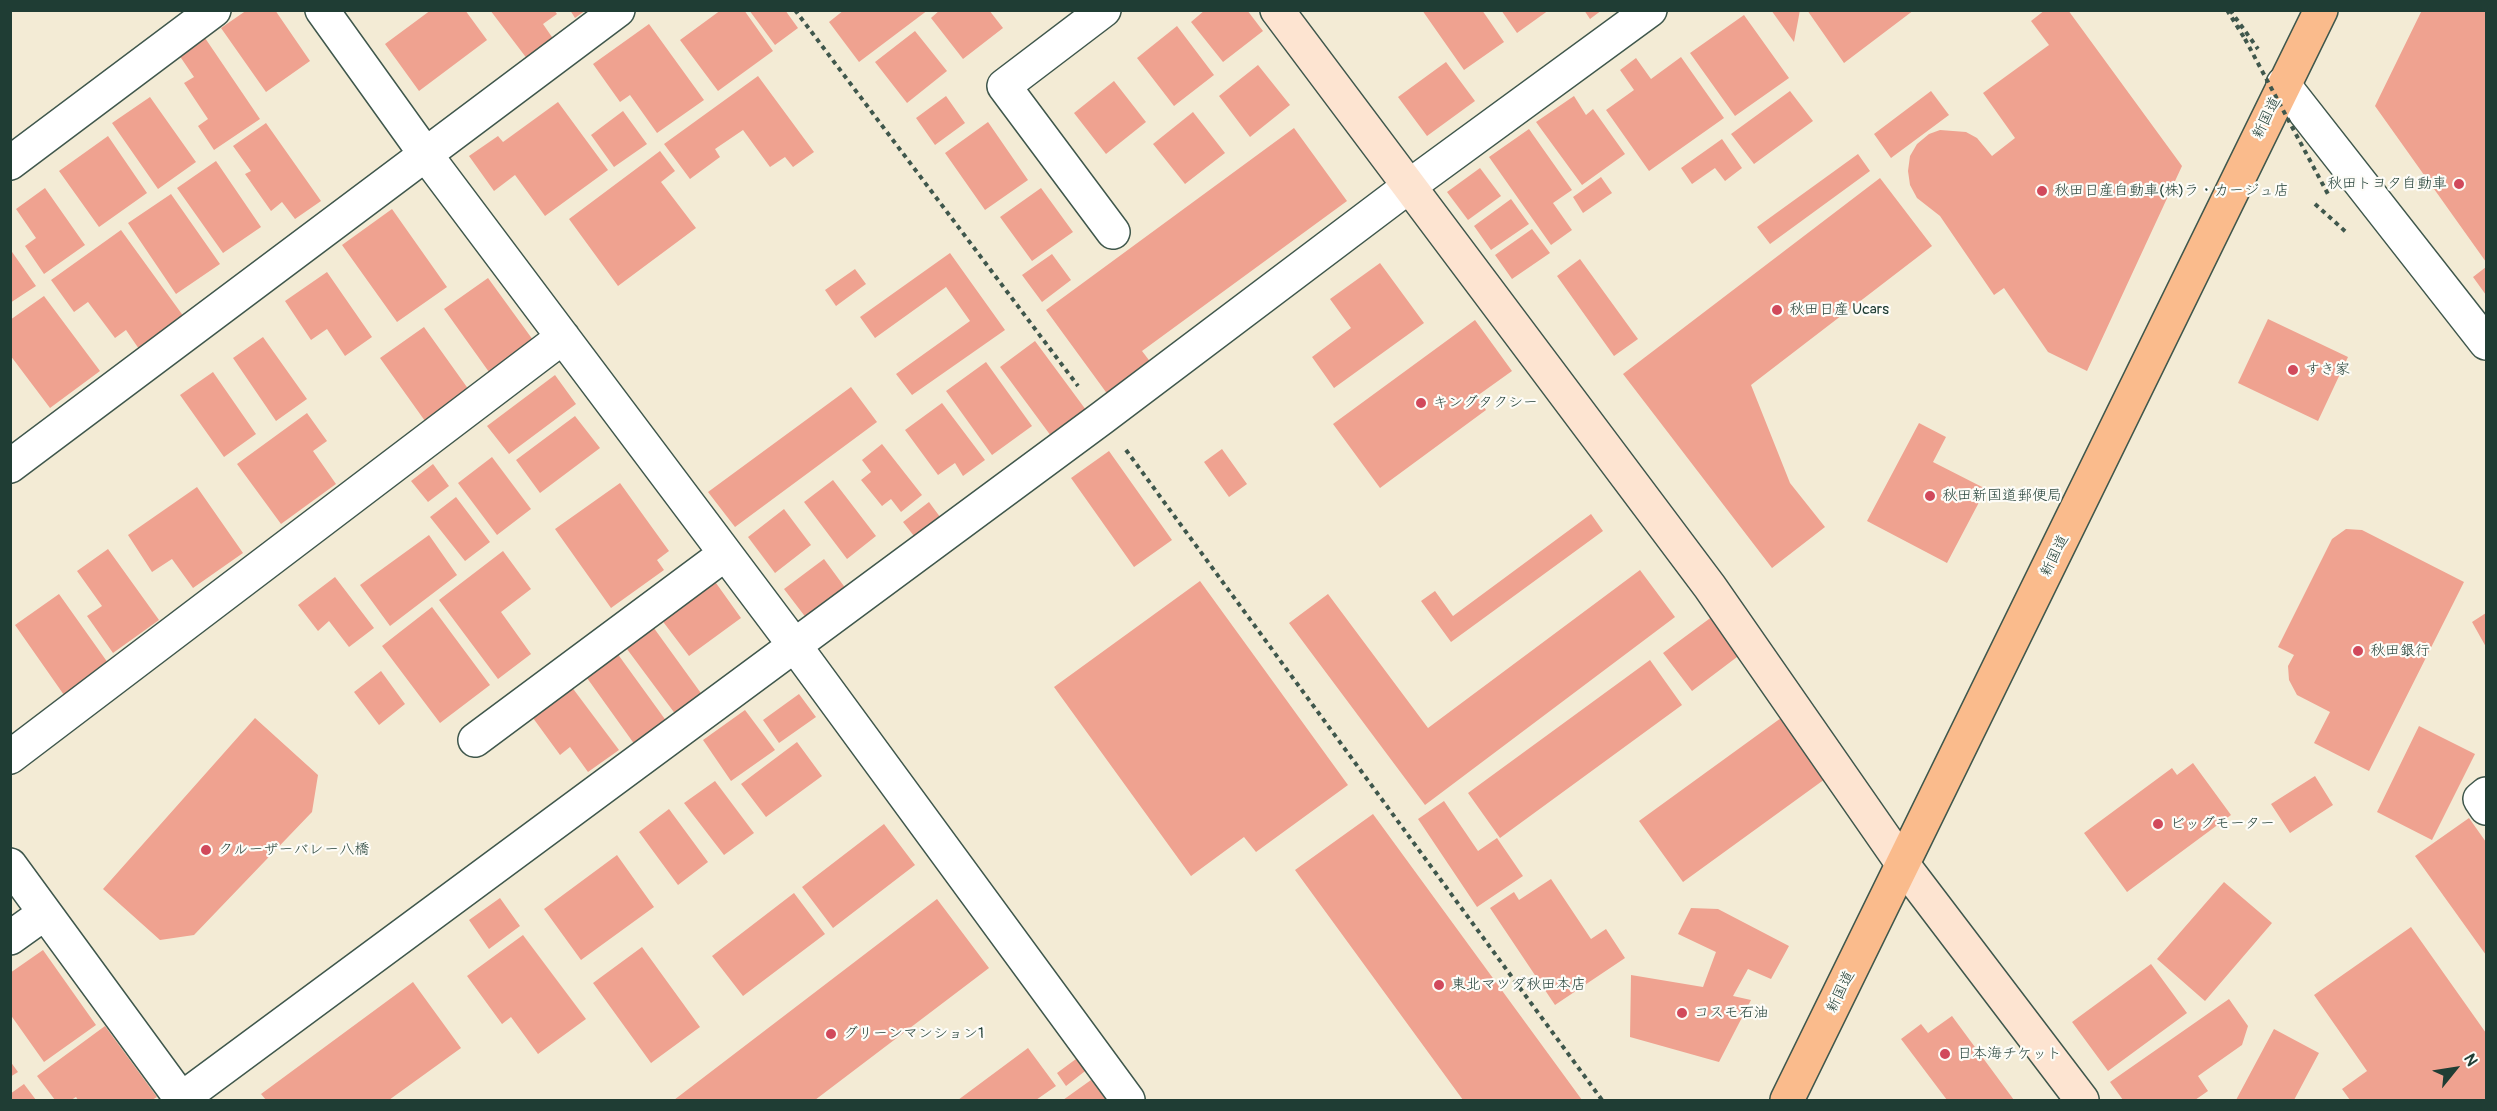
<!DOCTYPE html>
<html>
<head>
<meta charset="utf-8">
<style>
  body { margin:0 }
  #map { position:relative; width:2497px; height:1111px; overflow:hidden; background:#f3ebd5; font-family:Pangolin,sans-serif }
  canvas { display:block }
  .frame { position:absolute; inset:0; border:12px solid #1f3d34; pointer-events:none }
  .north { position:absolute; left:2425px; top:1039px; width:60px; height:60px; -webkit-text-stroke:4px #fdfcf7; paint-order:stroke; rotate:60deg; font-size:16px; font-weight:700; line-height:24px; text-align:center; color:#1f3d34 }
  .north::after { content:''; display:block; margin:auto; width:21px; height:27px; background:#1f3d34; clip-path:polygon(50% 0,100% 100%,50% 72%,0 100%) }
</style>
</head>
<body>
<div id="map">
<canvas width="2497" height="1111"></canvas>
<div class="frame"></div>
<div class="north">N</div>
</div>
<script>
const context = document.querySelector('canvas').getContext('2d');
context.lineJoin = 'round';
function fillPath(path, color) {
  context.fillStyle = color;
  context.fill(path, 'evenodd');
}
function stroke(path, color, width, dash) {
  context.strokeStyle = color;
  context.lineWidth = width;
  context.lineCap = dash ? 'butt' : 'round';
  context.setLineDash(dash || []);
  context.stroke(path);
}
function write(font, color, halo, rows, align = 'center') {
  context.font = font + ' Pangolin,"Klee One",sans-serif';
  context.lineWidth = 4.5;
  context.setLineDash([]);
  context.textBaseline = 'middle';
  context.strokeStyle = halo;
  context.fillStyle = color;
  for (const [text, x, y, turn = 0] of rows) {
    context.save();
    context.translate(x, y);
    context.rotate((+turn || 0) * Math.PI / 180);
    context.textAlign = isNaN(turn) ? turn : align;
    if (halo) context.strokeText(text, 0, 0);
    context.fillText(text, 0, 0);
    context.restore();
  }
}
fillPath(new Path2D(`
  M247,10H275L310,61L266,92L221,28Z
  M431,10H465L487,40L419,91L385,44Z
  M490,10H554L557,14L543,24L554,40L528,60Z
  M570,10H586L575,18Z
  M721,10H744L773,51L718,91L680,40Z
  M749,10H785L798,28L775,45Z
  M844,10H928L859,62L829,22Z
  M940,10H989L1003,28L963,59L931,18Z
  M1205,10H1247L1263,31L1223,62L1191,22Z
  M1422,10H1482L1504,42L1464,70Z
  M1501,10H1549L1517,33Z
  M1584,10H1602L1590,19Z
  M1771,10H1800L1794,42Z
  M1807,10H1914L1844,63Z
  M2045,10H2068L2182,166L2087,371L2048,352L2004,288L1994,295L1940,216L1917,198L1910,185L1908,171L1910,156L1917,144L1929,134L1940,130L1966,132L1977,138L1992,156L2015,138L1983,93L2049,45L2031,21Z
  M2422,10H2486V262L2375,106Z
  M1744,15L1789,78L1735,116L1690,53Z
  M649,24L704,100L657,133L630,95L620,102L593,64Z
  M1177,26L1214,75L1174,106L1137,58Z
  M915,31L947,71L907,103L875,62Z
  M203,35L260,119L214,150L198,126L208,119L184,83L194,77L177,52Z
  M1681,57L1724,118L1649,171L1606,110L1634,90L1620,70L1636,58L1651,79Z
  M1446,62L1475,101L1427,136L1398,97Z
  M1258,65L1290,105L1250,137L1219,96Z
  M758,76L814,152L793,167L785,157L770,167L743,130L715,149L720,157L690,179L664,144Z
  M1114,81L1146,122L1106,154L1074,113Z
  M1790,91L1813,121L1754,164L1731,134Z
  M1931,91L1949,115L1891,158L1874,134Z
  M946,96L965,123L935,145L916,118Z
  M1574,96L1586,115L1593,109L1625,154L1582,185L1536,122Z
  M150,97L196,162L158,189L112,123Z
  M558,102L608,170L545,216L515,175L494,191L469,156L498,136L503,142Z
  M623,111L647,144L614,167L591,135Z
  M1193,112L1225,153L1185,184L1153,144Z
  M988,122L1028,180L985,210L945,153Z
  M266,123L321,201L295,219L282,202L271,211L245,174L251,171L233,146Z
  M1294,128L1347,201L1142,351L1155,368L1111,399L1046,310Z
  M1529,129L1572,190L1553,203L1572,230L1551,245L1489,157Z
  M108,136L147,193L99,227L59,171Z
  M1722,139L1742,168L1725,181L1715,168L1692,184L1681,168Z
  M660,151L675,171L661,182L696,228L618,286L569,219Z
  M1858,154L1870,171L1770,244L1757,227Z
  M216,161L261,227L223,253L177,188Z
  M1480,168L1501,196L1468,220L1447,192Z
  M1601,177L1612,193L1583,213L1573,197Z
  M1880,178L1932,246L1751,385L1790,483L1825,527L1772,568L1623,374Z
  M45,188L85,245L44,274L25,246L36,238L16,209Z
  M1041,188L1073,232L1032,261L1000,217Z
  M171,194L220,264L176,294L128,223Z
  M1511,199L1529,224L1491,250L1474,226Z
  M392,209L447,287L397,322L342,245Z
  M1532,229L1550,253L1512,279L1495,255Z
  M121,230L184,317L139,349L126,330L115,338L88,302L74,312L51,280Z
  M10,249L36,286L10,303Z
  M950,253L1005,330L912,395L896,374L970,321L946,287L875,338L860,317Z
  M1052,254L1071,280L1042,302L1022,275Z
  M1580,259L1638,339L1614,356L1557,276Z
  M1380,263L1424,323L1334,388L1312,357L1351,328L1330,299Z
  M2486,267V295L2473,277Z
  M855,269L866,284L836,306L825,290Z
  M327,272L372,337L345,356L327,329L311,340L285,301Z
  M488,278L533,340L489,372L444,309Z
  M44,296L100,371L50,408L10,355V320Z
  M2268,319L2348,357L2318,421L2238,383Z
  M1475,320L1512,371L1477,396L1486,410L1380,488L1333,424Z
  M424,327L469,390L425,421L380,358Z
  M263,337L307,399L276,421L233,358Z
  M1035,341L1086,410L1051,436L1000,367Z
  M986,362L1032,426L992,455L946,391Z
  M213,372L256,434L224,457L180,395Z
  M555,375L576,404L509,454L487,426Z
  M851,387L877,422L735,527L708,492Z
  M942,403L985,460L963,476L955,463L938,475L905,430Z
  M307,413L327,441L313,451L336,484L281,524L237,464Z
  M575,416L600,448L540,493L516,460Z
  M1919,423L1946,437L1933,462L1986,489L1947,563L1867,521Z
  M882,444L922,495L901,512L891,499L882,506L861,480L871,472L862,460Z
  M1222,449L1247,484L1229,497L1204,462Z
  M1109,451L1172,540L1134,567L1071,478Z
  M492,457L531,509L497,535L458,483Z
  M433,464L449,486L428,502L411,481Z
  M833,480L876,536L847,559L804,502Z
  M620,483L669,551L657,560L664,570L611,608L555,529Z
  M197,487L243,553L193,588L172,559L152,572L128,535Z
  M456,497L490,542L465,561L430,517Z
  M929,502L946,525L921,545L903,522Z
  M784,509L811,545L775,573L748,537Z
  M1591,514L1603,531L1451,642L1421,601L1435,591L1453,616Z
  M2346,529L2362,530L2464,582L2369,771L2314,743L2330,712L2297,695L2289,680L2288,666L2294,655L2278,647L2332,539Z
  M429,535L457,575L390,626L360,585Z
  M108,549L159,620L113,653L87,616L102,606L77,571Z
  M503,551L531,589L501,612L531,654L498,679L439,600Z
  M824,559L849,593L810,623L784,589Z
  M1640,570L1675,617L1425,805L1289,623L1328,594L1428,728Z
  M711,576L741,618L689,656L658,615Z
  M335,577L374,628L349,647L329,621L318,631L298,605Z
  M1200,581L1348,785L1256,852L1244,837L1191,876L1054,687Z
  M59,594L108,663L64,695L15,625Z
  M432,607L490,685L440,723L382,646Z
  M2486,613V647L2472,622Z
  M1713,616L1741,654L1692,691L1663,653Z
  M651,624L703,696L676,715L624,645Z
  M609,642L667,722L635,745L577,664Z
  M1650,660L1682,705L1500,838L1468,793Z
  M381,671L405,704L379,725L354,692Z
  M565,678L619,750L588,772L570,747L560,755L525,707Z
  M799,694L816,717L779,743L763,720Z
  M745,710L775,750L731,781L703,740Z
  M255,718L318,775L312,812L194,935L160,940L103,889Z
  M1781,718L1825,779L1683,882L1639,821Z
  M2419,726L2475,754L2432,840L2377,812Z
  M797,742L822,776L766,817L741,784Z
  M2193,763L2231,815L2127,892L2084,833L2172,768L2177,775Z
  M2315,776L2333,805L2290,833L2271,804Z
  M715,781L754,833L724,855L684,803Z
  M1444,801L1478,851L1497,838L1523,876L1477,907L1418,819Z
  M669,809L708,862L678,885L639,832Z
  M1373,814L1582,1100H1463L1295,870Z
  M2469,818L2486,842V955L2415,856Z
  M884,824L915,865L833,928L802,887Z
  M617,855L654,907L581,960L544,909Z
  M1551,879L1591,939L1606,929L1625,958L1555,1005L1490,908L1514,892L1519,900Z
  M2224,882L2272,923L2205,1001L2157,959Z
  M794,893L825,934L743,996L712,956Z
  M500,898L520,926L489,949L469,920Z
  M937,899L989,968L815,1100H674Z
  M1691,908L1718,909L1789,946L1771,979L1748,969L1733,996L1751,1000L1719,1062L1630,1037L1631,975L1703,987L1716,952L1678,934Z
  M2411,927L2486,1033V1100H2350L2342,1089L2367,1071L2314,995Z
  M523,935L586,1019L538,1054L511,1017L502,1024L467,976Z
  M642,947L700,1027L651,1063L593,983Z
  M43,950L96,1025L44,1062L10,1014V973Z
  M2151,964L2187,1013L2108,1071L2072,1022Z
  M413,982L461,1048L389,1100H266L261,1094Z
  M2229,999L2248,1026L2242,1045L2198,1076L2208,1091L2195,1100H2123L2110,1082Z
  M1952,1016L2014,1100H1947L1901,1039L1921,1024L1928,1033Z
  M105,1026L157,1097L152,1100H78L76,1097L71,1100H55L37,1076Z
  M2274,1029L2319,1053L2294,1100H2236Z
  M1028,1048L1056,1086L1036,1100H958Z
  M1080,1056L1089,1068L1066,1086L1057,1073Z
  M10,1061L18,1072L10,1077Z
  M1091,1080L1106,1100H1063Z
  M24,1084L36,1100H10V1094Z`), '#efa290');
const street = new Path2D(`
  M322,10L426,155L795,646L1128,1100
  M1104,10L1004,86L1113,232
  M2283,84L2486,343
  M10,163L214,10
  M10,466L618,10
  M475,740L725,554
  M10,757L563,337
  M2486,794L2480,799L2486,808
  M10,865L182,1100
  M10,938L45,913
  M180,1100L1102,418L1408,187L1650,10`);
const secondary = new Path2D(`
  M1277,10L1710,587L1904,866L2082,1100`);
const primary = new Path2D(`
  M1787,1100L2321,10`);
stroke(street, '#3f574c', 36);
stroke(secondary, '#3f574c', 36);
stroke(primary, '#3f574c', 36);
stroke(new Path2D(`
  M795,10L1078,386
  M2227,10L2245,39
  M2230,10L2258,49
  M2315,204L2346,232
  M1126,450L1602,1100`), '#3f574c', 4, [4.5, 4.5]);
stroke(street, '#fff', 33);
stroke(secondary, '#fde4d1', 33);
stroke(primary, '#fabb8c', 33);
stroke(new Path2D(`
  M2245,39L2329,196`), '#3f574c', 4, [4.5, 4.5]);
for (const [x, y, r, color] of [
  [2459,184,6,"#d1495b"],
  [2042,191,6,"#d1495b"],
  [1777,310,6,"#d1495b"],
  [2293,370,6,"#d1495b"],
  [1421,403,6,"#d1495b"],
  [1930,496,6,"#d1495b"],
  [2358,651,6,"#d1495b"],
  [2158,824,6,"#d1495b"],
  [206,850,6,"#d1495b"],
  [1439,985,6,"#d1495b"],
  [1682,1013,6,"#d1495b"],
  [831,1034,6,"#d1495b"],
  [1945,1054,6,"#d1495b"]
]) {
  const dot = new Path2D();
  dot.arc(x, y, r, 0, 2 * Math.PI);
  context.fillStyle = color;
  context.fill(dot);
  stroke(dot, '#fdfcf7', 2);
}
write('15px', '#1f3d34', '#fdfcf7', [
  ["新国道",2267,118,-64],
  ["新国道",2055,556,-64],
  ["新国道",1841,992,-64]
]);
write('15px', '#1f3d34', '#fdfcf7', [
  ["秋田トヨタ自動車",2447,184,"right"],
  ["秋田日産自動車(株)ラ・カージュ店",2054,191],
  ["秋田日産 Ucars",1789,310],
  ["すき家",2305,370],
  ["キングタクシー",1433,403],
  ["秋田新国道郵便局",1942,496],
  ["秋田銀行",2370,651],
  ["ビッグモーター",2170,824],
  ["クルーザーバレー八橋",218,850],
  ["東北マツダ秋田本店",1451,985],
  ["コスモ石油",1694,1013],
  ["グリーンマンション1",843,1034],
  ["日本海チケット",1957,1054]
], 'left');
</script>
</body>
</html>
